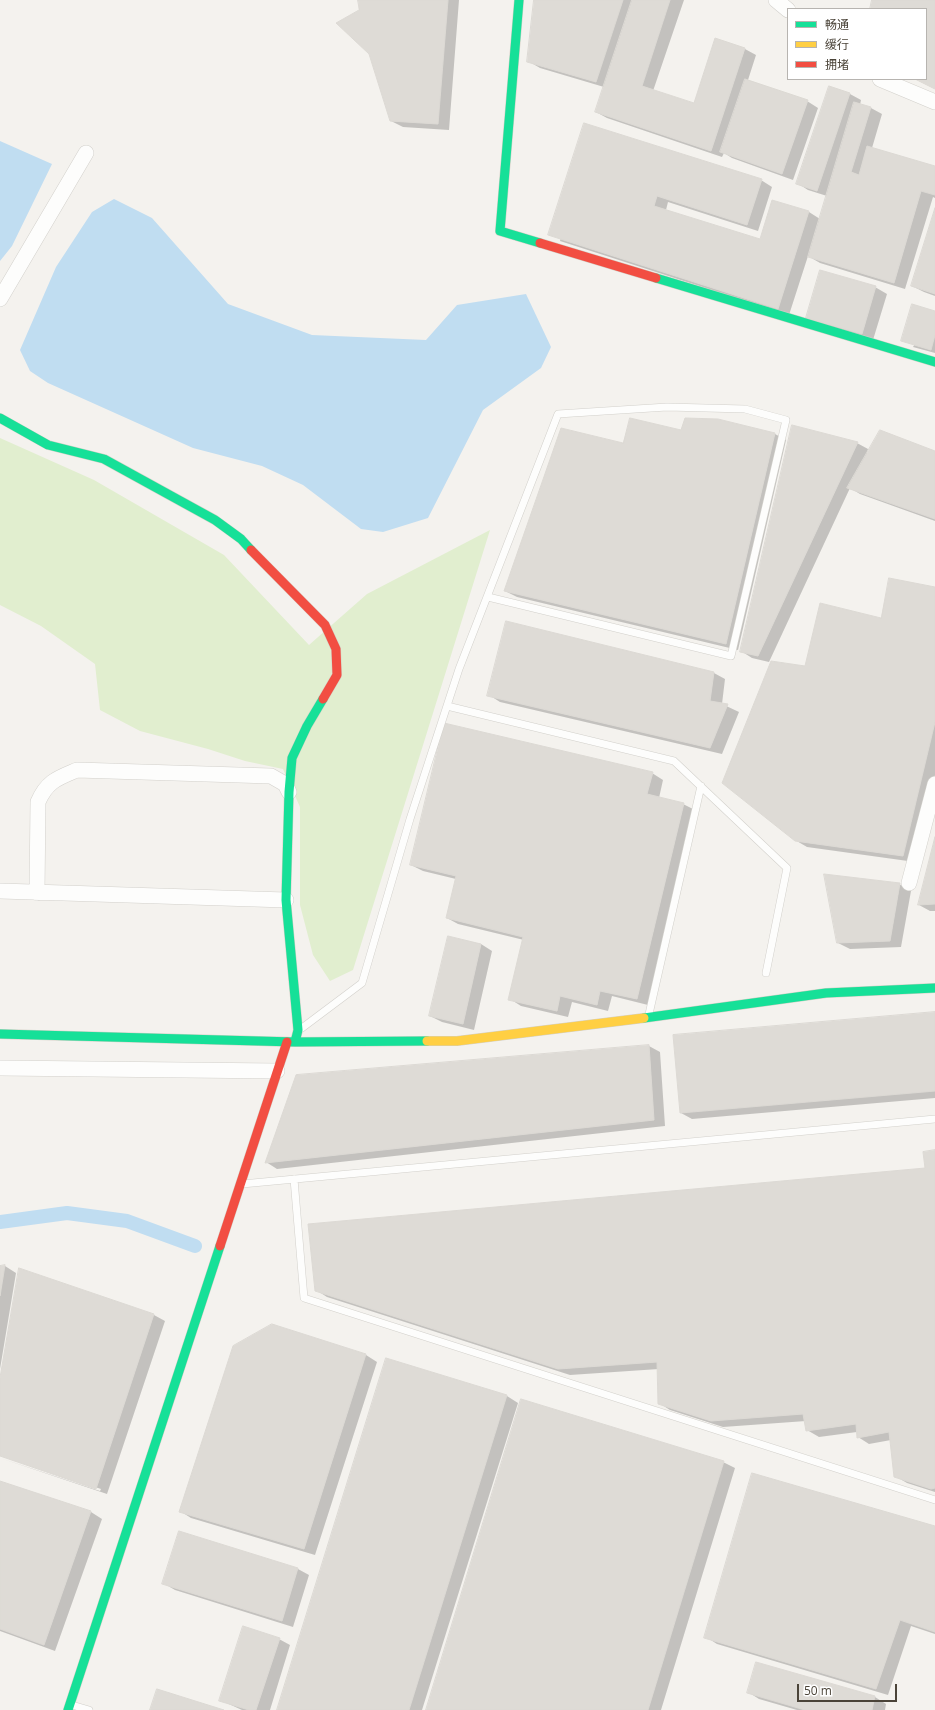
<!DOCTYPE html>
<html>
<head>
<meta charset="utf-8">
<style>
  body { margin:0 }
  #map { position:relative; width:935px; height:1710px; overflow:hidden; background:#f4f2ee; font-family:"Open Sans","Noto Sans SC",sans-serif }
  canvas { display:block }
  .legend { position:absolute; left:787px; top:8px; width:140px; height:72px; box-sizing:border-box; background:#fff; border:1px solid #b7b4b0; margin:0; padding:5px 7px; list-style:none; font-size:12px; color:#4b4439 }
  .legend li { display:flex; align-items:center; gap:8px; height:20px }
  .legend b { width:20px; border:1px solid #b7b4b0 }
  .scale { position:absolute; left:797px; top:1684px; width:100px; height:18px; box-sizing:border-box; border:2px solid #4b4439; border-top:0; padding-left:5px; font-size:12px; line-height:14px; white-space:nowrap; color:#4b4439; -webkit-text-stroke:3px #fff; paint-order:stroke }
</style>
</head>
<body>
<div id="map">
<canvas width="935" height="1710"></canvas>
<ul class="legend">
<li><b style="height:5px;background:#16e098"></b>畅通</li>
<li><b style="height:5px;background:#ffcf43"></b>缓行</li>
<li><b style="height:5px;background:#f24e42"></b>拥堵</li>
</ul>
<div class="scale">50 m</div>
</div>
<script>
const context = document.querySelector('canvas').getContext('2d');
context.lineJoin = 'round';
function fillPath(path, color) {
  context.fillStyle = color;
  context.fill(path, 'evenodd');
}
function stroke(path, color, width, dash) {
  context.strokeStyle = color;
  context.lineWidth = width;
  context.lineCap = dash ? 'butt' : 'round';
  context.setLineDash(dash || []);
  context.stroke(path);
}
fillPath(new Path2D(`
  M0,438L94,480L224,555L309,645L367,594L490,530L353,970L330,981L313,955L300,905V807L283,769L245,761L208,749L140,731L100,710L95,664L41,626L0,605Z`), '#e1eecf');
fillPath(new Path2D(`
  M0,141L52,164L12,246L0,261Z
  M114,199L152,218L228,304L312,335L426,340L457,305L526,294L551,347L541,368L483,410L428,518L383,532L361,529L303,485L262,466L193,448L48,383L30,371L20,350L56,267L92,212Z`), '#c0ddf1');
fillPath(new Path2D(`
  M359,0H459L449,130L403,127L391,121L360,10Z
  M535,0H684L653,91L694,104L716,39L745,49L756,55L748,80L807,101L818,108L793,180L732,158L724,153L722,157L607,118L596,112L604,87L540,68L528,61Z
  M830,87L850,94L861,100L860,105L871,108L882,114L872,148L935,167V198L933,197L905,289L820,263L808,256L789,315L560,241L585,124L761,180L772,187L758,231L668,202L666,210L760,241L773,201L809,212L820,219L827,196L808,190L797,183Z
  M935,212V296L924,292L912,286Z
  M875,287L887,294L873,340L818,324Z
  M935,312V353L913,347Z
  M682,431L775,434L786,440L738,650L517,597L505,591L624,444Z
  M857,443L868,449L867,453L868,454L935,452V521L860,494L850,488L769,662L752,658L741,651Z
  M935,588V775L915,862L807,847L795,840L806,668Z
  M507,622L714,673L725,679L722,704L739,712L722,754L500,702L489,695Z
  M652,773L663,780L659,798L683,804L695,810L648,1005L612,996L608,1011L572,1002L568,1017L521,1006L510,999L524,940L458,924L447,918L456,879L423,871L411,865Z
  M935,841V911H930L919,905Z
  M899,884L911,891L901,947L850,949L838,943Z
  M448,937L481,944L492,951L474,1030L442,1022L430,1016Z
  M935,1013V1098L692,1119L681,1113Z
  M649,1046L660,1052L665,1126L277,1169L266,1162Z
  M935,1151V1492L907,1483L895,1476L891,1440L869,1444L858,1437L857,1432L819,1437L807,1430L806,1421L723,1427L670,1410L659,1403V1369L570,1375L327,1297L316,1290L927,1169Z
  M5,1266L16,1273L0,1369V1267Z
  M20,1269L154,1315L165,1321L107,1494L0,1458L100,1491L101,1489L0,1455V1384Z
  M366,1355L377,1362L315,1555L191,1518L180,1511Z
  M387,1359L507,1396L518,1403L422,1710H278Z
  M723,1462L735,1468L661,1710H427Z
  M0,1482L91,1512L102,1519L55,1651L0,1631Z
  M935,1527V1634L911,1626L888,1695L717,1644L706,1637Z
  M179,1532L298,1569L309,1575L293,1627L175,1590L163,1583Z
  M279,1639L290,1645L270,1710H242L220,1700Z
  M757,1663L875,1697L886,1704L885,1710H797L759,1699L748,1692Z`), '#0003');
stroke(new Path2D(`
  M0,1222L67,1213L127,1221L195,1246`), '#c0ddf1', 14);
const building = new Path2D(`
  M358,0H448L438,124L390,121L369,54L336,23L359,10Z
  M534,0H623L596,82L527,62Z
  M632,0H670L642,86L694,103L715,38L745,48L711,151L595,112Z
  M872,0H935V89L915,79H926V9H870Z
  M745,79L808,100L782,174L720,152Z
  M829,86L850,93L817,191L796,184Z
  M854,102L871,107L851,172L859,175L867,146L935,166V195L921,191L894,283L808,257Z
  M584,123L762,179L747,225L657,196L654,206L760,239L772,200L809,211L778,309L548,235Z
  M935,208V294L911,286Z
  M820,270L876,286L862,334L806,318Z
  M912,304L935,311V335L931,350L901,341Z
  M630,418L681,430L685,418L718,419L775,433L726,644L504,591L561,428L623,443Z
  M792,425L858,442L758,656L740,652Z
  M880,430L935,451V519L847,488Z
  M889,578L935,587V722L903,856L795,841L722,783L771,661L805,666L820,603L881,618Z
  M506,621L714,672L710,701L728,704L710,748L487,696Z
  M444,723L653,772L647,794L684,803L637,999L600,991L597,1005L560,996L557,1011L508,1000L523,937L446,918L456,876L410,865Z
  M935,837V904L918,905Z
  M824,874L900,883L890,941L837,943Z
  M448,936L481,944L463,1024L429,1016Z
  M935,1012V1091L680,1113L673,1035Z
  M649,1045L654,1120L265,1163L296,1075Z
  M935,1150V1488L931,1489L894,1477L889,1432L857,1438L856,1424L806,1431L803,1414L711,1421L658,1404L657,1362L558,1369L315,1291L308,1224L925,1168L923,1152Z
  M5,1265L0,1296V1266Z
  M19,1268L154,1314L96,1489L0,1456V1378Z
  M272,1324L366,1354L304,1549L179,1512L233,1346Z
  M386,1358L507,1395L409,1710H277Z
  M521,1399L724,1461L648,1710H426Z
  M752,1473L935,1526V1632L900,1620L876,1689L704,1638Z
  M0,1481L91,1511L44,1645L0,1629Z
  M179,1531L298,1568L282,1621L162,1584Z
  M243,1626L280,1638L256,1710H249L219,1701Z
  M756,1662L875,1696L872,1710H805L747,1693Z
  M157,1689L224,1710H150Z`);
fillPath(building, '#dedbd6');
stroke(building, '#dcd9d4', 1);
const lane = new Path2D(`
  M447,706L674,761L787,868L766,973
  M649,1014L701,786
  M302,1028L362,983L410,819L459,669L558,414L667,407L745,409L786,420L731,656L488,597
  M294,1179L304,1298L935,1500
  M242,1184L935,1119
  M72,1705L89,1710`);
const street = new Path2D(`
  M776,0L788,10
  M880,79L935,102
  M0,299L86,153
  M909,883L935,784
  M0,891L286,900
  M37,893L38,802C47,781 58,778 77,770L271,776L285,784L289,792
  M0,1068L277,1071`);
const fast = new Path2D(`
  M519,0L500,231L540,243
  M656,278L935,362
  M0,418L48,445L104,459L215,520L241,539L251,550
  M644,1018L826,993L935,988
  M0,1034L295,1042L427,1041
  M295,1042L298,1030L286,900L289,792L292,758L307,726L323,699
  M68,1710L220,1246`);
const slow = new Path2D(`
  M427,1041H457L644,1018`);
const jam = new Path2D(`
  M540,243L656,278
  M251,550L325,625L336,649L337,675L323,699
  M220,1246L287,1042`);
stroke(lane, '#d2d0cb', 8);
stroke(street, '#d2d0cb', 16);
stroke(fast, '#d3cfc5', 10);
stroke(slow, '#d3cfc5', 10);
stroke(jam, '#d3cfc5', 10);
stroke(lane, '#fdfdfc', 7);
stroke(street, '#fdfdfc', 15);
stroke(fast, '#16e098', 9);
stroke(slow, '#ffcf43', 9);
stroke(jam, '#f24e42', 9);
</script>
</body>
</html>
